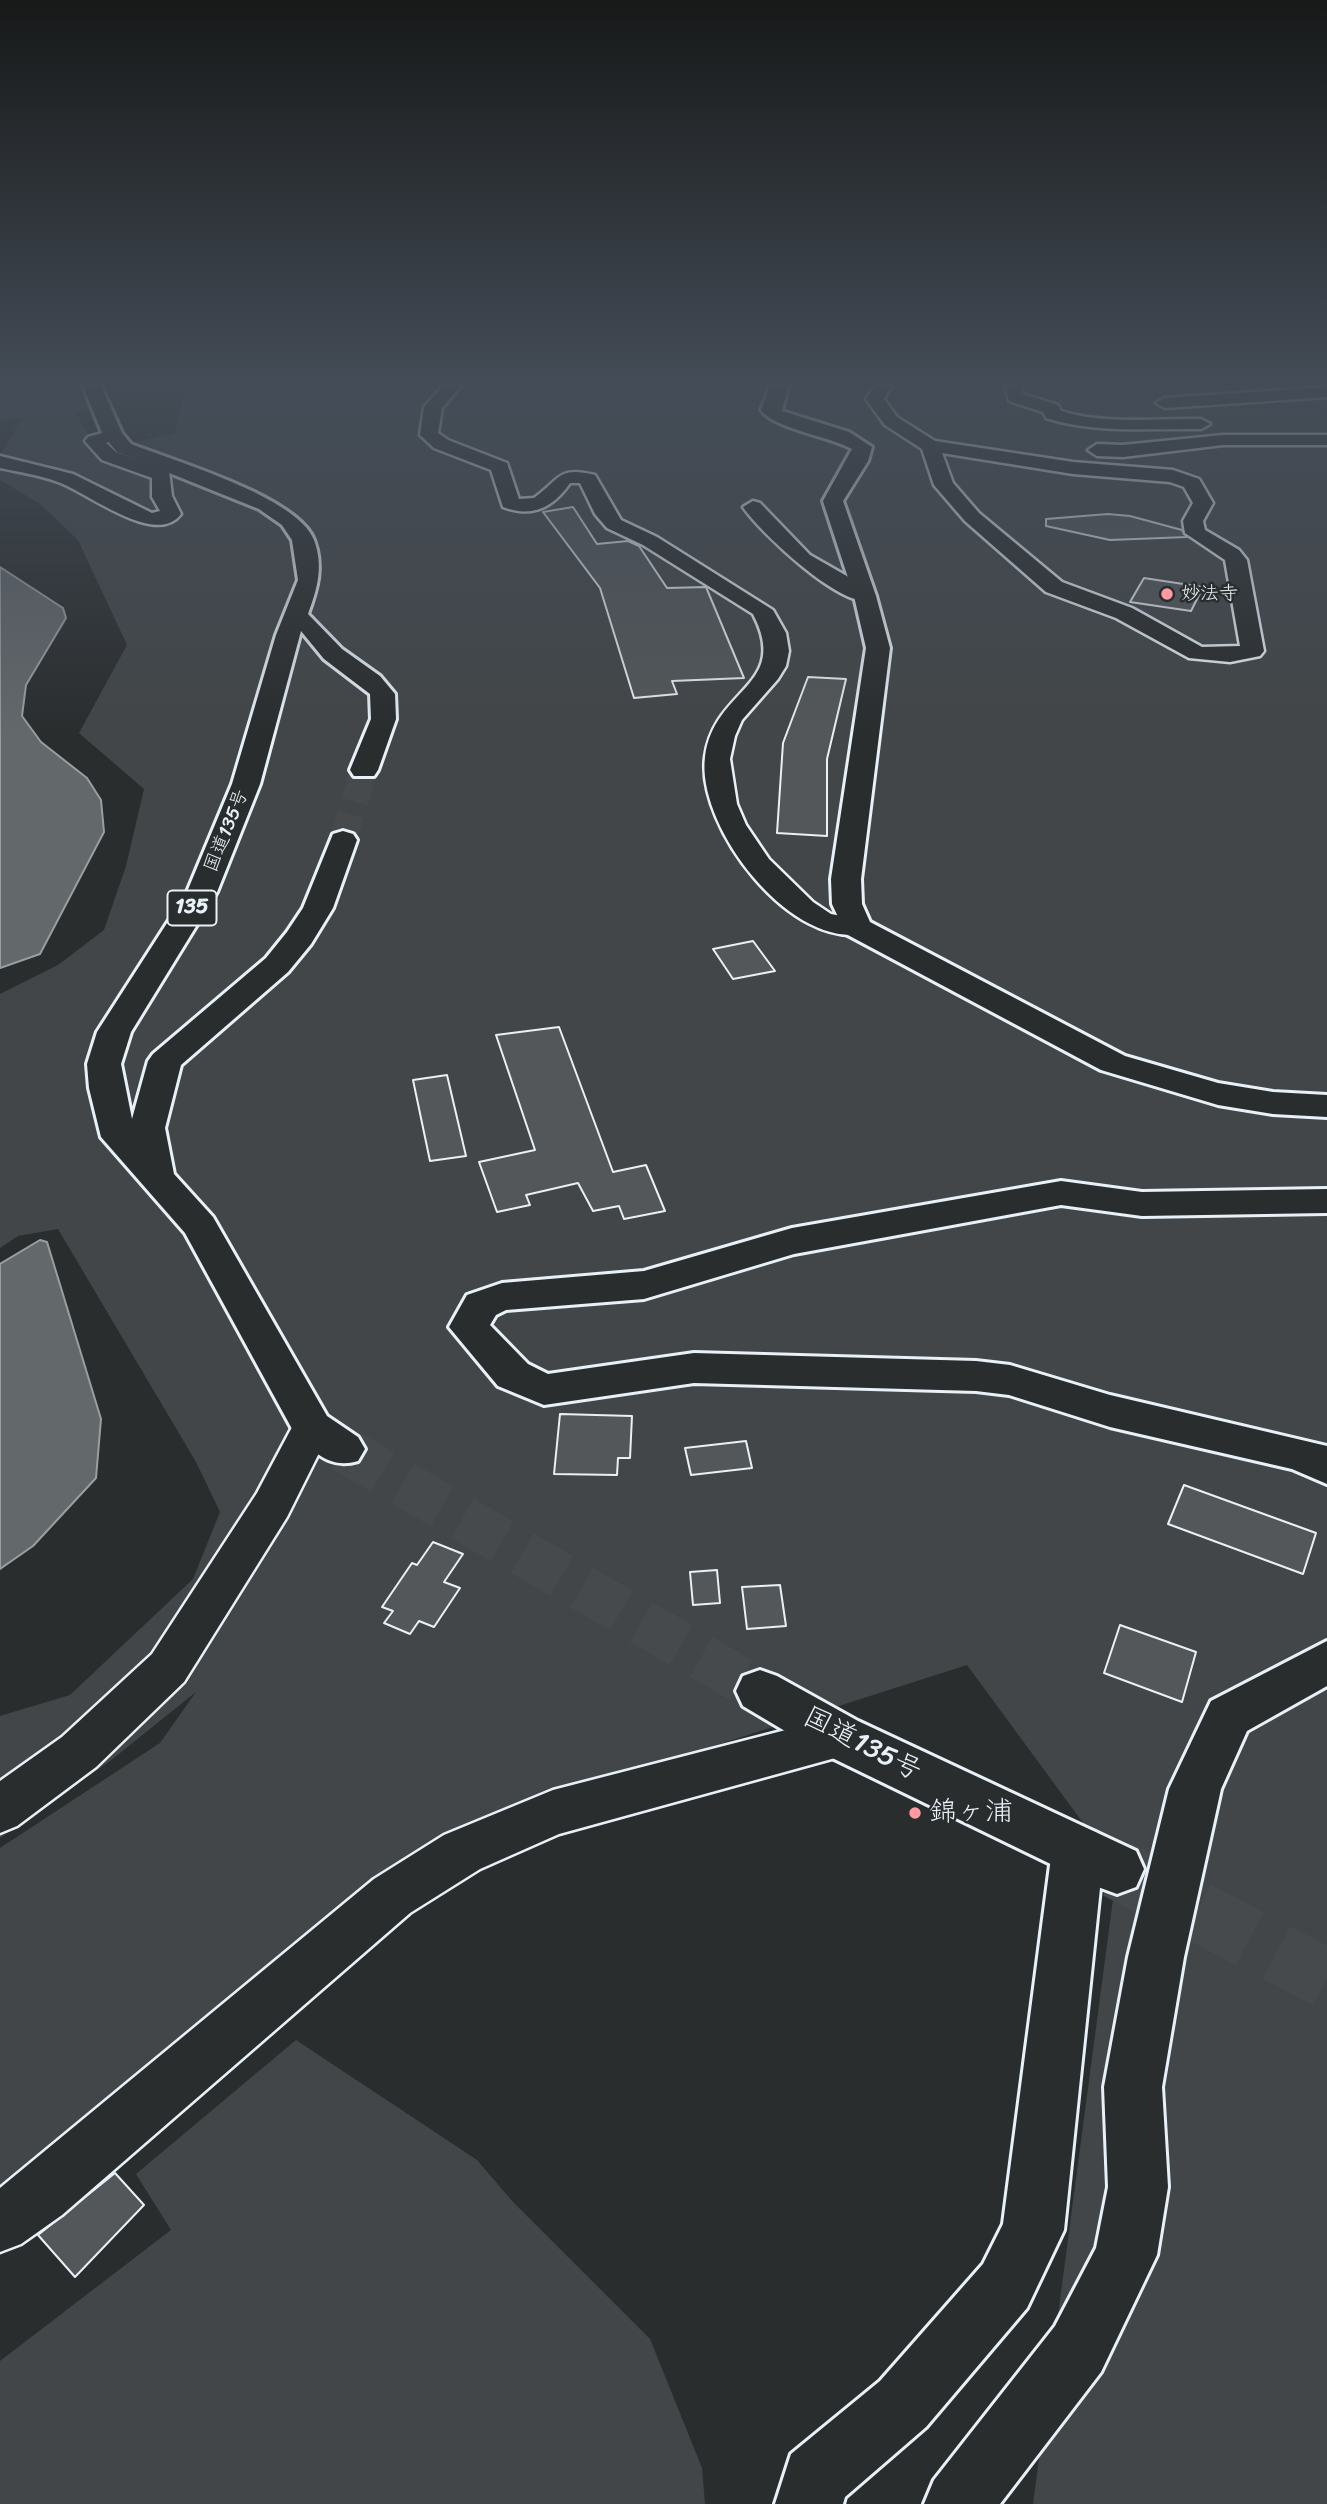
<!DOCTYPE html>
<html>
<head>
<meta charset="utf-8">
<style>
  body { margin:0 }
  canvas { display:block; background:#2a2d2e }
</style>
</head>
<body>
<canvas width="1327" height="2504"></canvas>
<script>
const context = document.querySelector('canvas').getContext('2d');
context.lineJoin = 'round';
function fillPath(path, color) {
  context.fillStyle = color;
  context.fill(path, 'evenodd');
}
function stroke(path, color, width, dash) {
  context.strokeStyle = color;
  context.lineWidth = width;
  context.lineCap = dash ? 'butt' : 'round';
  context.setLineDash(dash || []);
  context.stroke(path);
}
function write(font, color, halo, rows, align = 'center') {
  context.font = font + ' Sriracha,"Klee One",sans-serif';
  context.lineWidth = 5;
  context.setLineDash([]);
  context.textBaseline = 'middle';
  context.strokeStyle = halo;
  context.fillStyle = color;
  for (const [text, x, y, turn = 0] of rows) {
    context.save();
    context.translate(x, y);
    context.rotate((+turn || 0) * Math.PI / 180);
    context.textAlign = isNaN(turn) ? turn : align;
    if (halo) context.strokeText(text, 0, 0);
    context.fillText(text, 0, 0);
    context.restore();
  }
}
fillPath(new Path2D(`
  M0,386H103L94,411L76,413L98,451L175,433L184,390L133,391L116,386H1327V2504H1033L1117,1869L967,1665L557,1796L0,2191V1848L160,1743L196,1692L110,1761L0,1838V1716L70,1695L193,1579L220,1512L196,1462L58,1229L18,1236L0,1248V994L58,965L104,930L126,866L144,789L79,733L127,645L78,540L39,503L0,480V456L22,418L0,419Z
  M296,2040L477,2160L513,2202L650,2339L702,2468L705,2504H0V2361L171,2230L136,2174Z`), '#424648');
const water = new Path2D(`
  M0,567L63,608L66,618L26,685L22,716L41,742L87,778L101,800L104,832L40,954L0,968Z
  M40,1240L47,1242L101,1419L96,1478L33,1546L0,1569V1264Z`);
fillPath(water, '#63686b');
stroke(water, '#989fa3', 2);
const building = new Path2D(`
  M573,507L597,544L628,541L639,546L667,588L706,587L744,678L672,681L677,694L634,698L600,588L543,512Z
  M1108,514L1130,516L1182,530L1187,537L1110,540L1046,526V519Z
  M1144,578L1203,587L1191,611L1130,602Z
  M808,677L846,679L827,759V836L777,833L783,743Z
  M753,941L775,971L733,979L713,949Z
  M559,1027L613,1172L646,1165L665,1211L624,1219L619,1206L593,1211L578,1183L526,1195L530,1205L497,1212L479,1162L535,1150L496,1035Z
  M447,1075L466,1156L430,1161L413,1080Z
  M560,1414L632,1416L630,1458H618L617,1475L554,1474Z
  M746,1441L752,1468L691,1475L685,1448Z
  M1184,1485L1316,1533L1303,1574L1168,1524Z
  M433,1542L463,1554L444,1582L460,1588L434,1627L419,1621L410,1634L384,1623L393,1611L382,1607L412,1563L417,1565Z
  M717,1570L720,1603L693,1605L690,1572Z
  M780,1585L786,1626L747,1629L742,1587Z
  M1120,1625L1196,1652L1182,1702L1104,1673Z
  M115,2173L144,2205L75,2277L38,2235Z`);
fillPath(building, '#535759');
stroke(building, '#e8f1f8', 2);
stroke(new Path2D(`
  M343,840L364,770`), '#464a4c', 27, [27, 13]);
stroke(new Path2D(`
  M343,1449L760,1691`), '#464a4c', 46, [46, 23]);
stroke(new Path2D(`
  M1117,1869L1327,1979`), '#464a4c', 60, [60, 30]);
const street = new Path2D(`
  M443,386H461L442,408L438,433L448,440L507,463L519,499L534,498C561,479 557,466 595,475L621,520L657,537L773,610L786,633L789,651L786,666L778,679L742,720L735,736L730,759L737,804L746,825L769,859L813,902L831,914L867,921L872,927L867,933C792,952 696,827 705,757C714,687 791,687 753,614L643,545L607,528L595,514L580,483H570C553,508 532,518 503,507L491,470L434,448L420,435L424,407Z
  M875,386H891L884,399L897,417L935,441L1073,462L1173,470L1199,479L1213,503L1203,521L1205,530L1239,550L1247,560L1264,651L1260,656L1230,662L1189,658L1116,618L1046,592L965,521L934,485L922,449L885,425L866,399ZM942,453L1073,474L1170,482L1184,487L1193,503L1183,521L1185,533L1225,560L1240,646L1202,647L1132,608L1062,582L979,513L953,483Z
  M1005,386H1021L1023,394L1058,405L1061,411C1104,425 1156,418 1201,419L1210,424L1201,429C1149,428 1096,434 1046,418L1043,412L1009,401Z
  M1327,387V397L1165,408L1156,403L1165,398Z
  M113,430L122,435L106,443L116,452L169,471L172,496L181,514C156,548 87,492 58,482C40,475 19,472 0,468V456L73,474L152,513L160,511L152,497V478L102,460L85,441L88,437Z
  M1223,435H1327V445H1223L1123,457L1097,456L1088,450L1097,444L1123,445Z
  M753,501L760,503L810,555L873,591L876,596L873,601C841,609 761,533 743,507Z
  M312,1412L326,1416L332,1427L287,1517L184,1682L96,1767L17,1826L0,1833V1781L62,1737L152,1654L257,1493L298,1416Z
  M840,1716L857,1722L864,1737L857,1752L559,1834L480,1869L410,1913L62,2215L21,2244L0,2252V2188L374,1879L444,1835L553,1790Z`);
const secondary = new Path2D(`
  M770,386H788L782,411L849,432L872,447L868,461L843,501L876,596L890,648L861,879L862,904L870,922L1125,1056L1218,1083L1273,1092L1327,1095V1117L1273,1114L1218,1105L1101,1070L846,934L832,904L831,879L866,648L854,596L823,501L852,449C829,436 775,429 761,410Z
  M1061,1181L1142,1192L1327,1189V1213L1142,1216L1061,1205L794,1254L644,1299L506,1310L496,1315L490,1325L528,1364L548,1374L694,1353L976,1361L1010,1365L1110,1395L1327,1446V1484L1292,1469L1110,1427L1009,1395L976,1391L694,1383L544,1405L498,1386L449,1327L467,1295L502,1283L644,1271L792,1228Z
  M1327,1641V1686L1247,1731L1221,1789L1184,1957L1162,2087L1168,2187L1157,2255L1101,2372L1000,2504H924L934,2480L1055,2326L1096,2248L1108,2187L1104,2087L1128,1957L1169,1789L1211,1701Z
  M1078,1825L1097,1833L1104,1850L1064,2230L1027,2308L926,2427L845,2497L843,2504H775L791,2454L880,2381L983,2264L1003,2224L1052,1850L1059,1833Z`);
const highway = new Path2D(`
  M83,386H101L122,433L131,444C174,461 298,497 314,540C324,567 317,589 308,614L342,649L380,676L395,694L396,719L378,770L374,776H354L350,770L371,719L370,694L324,659L301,631L260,784L217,892L131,1032L121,1064L132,1119L148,1061L153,1054L266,958L287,932L303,908L333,834L343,831L353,834L357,840L333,908L311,944L288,972L181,1065L165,1128L174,1174L213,1217L327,1416L358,1437L365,1449L358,1461C331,1469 318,1454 297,1438L185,1233L101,1137L89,1088L87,1064L97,1032L187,892L232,784L276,635L298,580L292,540L282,525L259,509L117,452L103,435Z
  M760,1670L777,1676L858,1721L1136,1851L1144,1869L1136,1887L1117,1894L1098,1887L822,1753L743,1706L736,1691L743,1676Z`);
stroke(street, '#e8f1f8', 5);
stroke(secondary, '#e8f1f8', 6);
stroke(highway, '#e8f1f8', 6);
fillPath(street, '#2a2d2e');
fillPath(secondary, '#2a2d2e');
fillPath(highway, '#2a2d2e');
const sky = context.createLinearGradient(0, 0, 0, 736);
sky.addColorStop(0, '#171919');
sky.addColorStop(0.52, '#444c57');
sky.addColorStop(1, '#444c5700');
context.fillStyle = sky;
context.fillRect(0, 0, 1327, 736);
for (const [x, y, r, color] of [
  [1167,594,7,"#ff9aa2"],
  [915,1813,7,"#ff9aa2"]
]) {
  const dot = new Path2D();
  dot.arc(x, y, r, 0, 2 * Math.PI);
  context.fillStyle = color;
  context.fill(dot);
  stroke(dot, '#2a2d2e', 2.5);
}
write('19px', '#e8f1f8', '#2a2d2e', [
  ["妙法寺",1181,594]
], 'left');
write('19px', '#e8f1f8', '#2a2d2e', [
  ["国道135号",227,831,-68]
]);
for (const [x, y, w] of [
  [192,908,49]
]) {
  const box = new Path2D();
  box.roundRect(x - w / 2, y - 17.5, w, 35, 5);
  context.fillStyle = '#2a2d2e';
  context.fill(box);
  stroke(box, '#e8f1f8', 2);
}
write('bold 21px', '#e8f1f8', null, [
  ["135",192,908]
]);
write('28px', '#e8f1f8', '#2a2d2e', [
  ["国道135号",862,1745,27]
]);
write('28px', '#e8f1f8', '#2a2d2e', [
  ["錦ヶ浦",929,1813]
], 'left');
</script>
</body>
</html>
